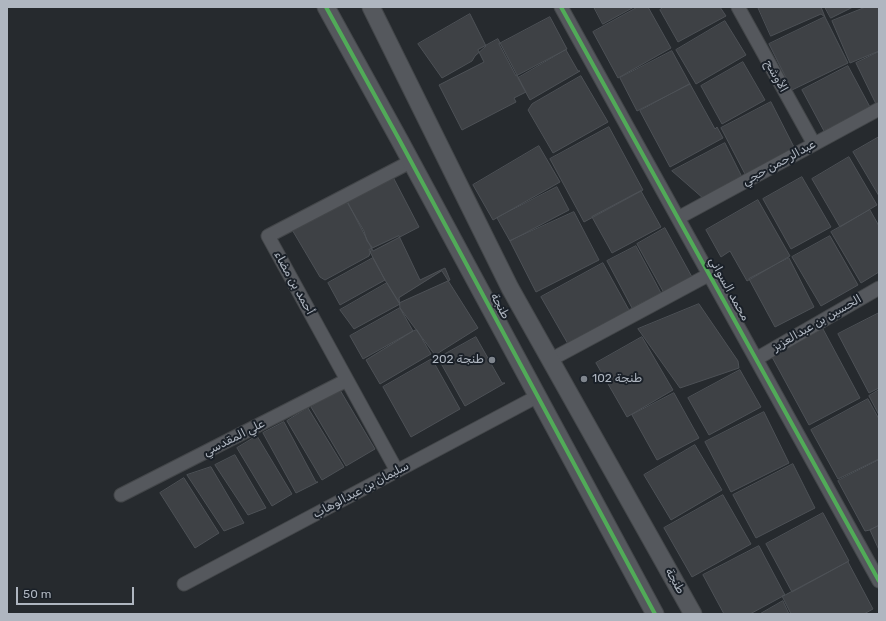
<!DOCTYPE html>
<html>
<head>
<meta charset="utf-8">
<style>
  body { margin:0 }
  #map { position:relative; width:886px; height:621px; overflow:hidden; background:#262a2e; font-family:Rubik,sans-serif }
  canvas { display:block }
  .frame { position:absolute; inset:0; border:8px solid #afb6c0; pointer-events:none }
  .scale { position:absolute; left:16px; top:587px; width:118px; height:18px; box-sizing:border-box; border:2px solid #afb6c0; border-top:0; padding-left:5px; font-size:12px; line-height:14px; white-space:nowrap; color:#afb6c0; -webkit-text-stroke:3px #1a2028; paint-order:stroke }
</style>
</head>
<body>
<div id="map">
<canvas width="886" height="621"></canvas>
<div class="frame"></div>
<div class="scale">50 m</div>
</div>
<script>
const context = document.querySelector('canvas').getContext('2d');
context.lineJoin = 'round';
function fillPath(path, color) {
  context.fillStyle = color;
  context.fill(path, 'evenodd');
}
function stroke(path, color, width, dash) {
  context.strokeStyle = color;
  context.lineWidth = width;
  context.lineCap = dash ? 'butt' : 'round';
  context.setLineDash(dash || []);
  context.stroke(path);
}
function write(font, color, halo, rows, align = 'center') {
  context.font = font + ' Rubik,Cairo,sans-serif';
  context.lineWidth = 4;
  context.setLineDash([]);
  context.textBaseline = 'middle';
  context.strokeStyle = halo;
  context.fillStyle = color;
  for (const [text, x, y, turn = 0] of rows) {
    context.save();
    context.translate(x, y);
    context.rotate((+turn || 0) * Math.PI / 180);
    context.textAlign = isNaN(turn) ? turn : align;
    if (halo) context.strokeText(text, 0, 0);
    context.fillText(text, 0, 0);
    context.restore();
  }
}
const building = new Path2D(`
  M594,7H634L603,24Z
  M638,7H648L671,48L618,78L593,32Z
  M664,7H720L726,16L678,42L660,10Z
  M758,7H821L825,17L821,14L771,36Z
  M825,7H853L831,18Z
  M866,7H879V51L850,63L832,21Z
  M470,14L486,46L475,56L472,61L442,78L418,44Z
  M550,17L567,49L516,76L499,44Z
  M825,17L848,63L792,90L769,44Z
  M725,21L746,55L696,84L676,50Z
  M498,39L526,92L514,98L516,102L462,130L439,85L484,62L478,50Z
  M566,50L578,71H580L530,100L518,78Z
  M672,51L690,84L637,111L620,78Z
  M879,52V103L876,104L856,63Z
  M743,62L765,100L722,124L701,86Z
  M848,66L870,107L824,131L802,90Z
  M581,76L608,122L553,153L528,110L532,104Z
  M690,84L715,129L717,127L723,138L670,167L640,111Z
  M771,102L796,151L746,176L721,128Z
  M609,127L643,190L584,222L550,159Z
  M879,137V196L853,152Z
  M725,143L743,179L704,199L672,171Z
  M539,146L560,182L493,220L473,185Z
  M849,157L877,205L840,227L812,179Z
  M393,177L419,227L373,251L347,201Z
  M802,177L831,227L791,249L763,199Z
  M557,187L569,210L510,241L497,218Z
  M641,191L661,227L612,253L592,217Z
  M344,197L364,231L367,241L372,247L369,256L325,280L320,277L291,228Z
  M758,200L790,256L747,281L730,251L721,257L706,230Z
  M870,210L879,226V272L861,283L831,232Z
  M574,212L599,260L536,292L510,241Z
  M665,228L692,277L664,293L637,244Z
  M399,236L420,280L445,268L450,280L399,303L385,280L369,250Z
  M830,236L858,285L821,306L792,257Z
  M636,246L661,293L632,308L607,261Z
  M373,258L385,280L340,305L328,283Z
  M789,258L814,307L775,327L749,279Z
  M603,263L629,310L568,344L541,297Z
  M442,271L478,328L435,355L400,308L399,298Z
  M387,283L400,304L354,329L340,310Z
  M699,304L738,361L739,368L680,388L638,329Z
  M400,308L413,331L363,359L350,336Z
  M879,313V388L869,393L838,334Z
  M823,329L860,398L809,425L772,357Z
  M417,330L431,354L380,384L366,360L413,331Z
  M476,337L502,383H505L465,406L438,358Z
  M642,337L673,390L627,417L596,363Z
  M432,359L460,409L411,437L383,387Z
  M740,370L761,407L709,435L688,398Z
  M340,390L375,449L346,466L311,407Z
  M879,390V415L869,396Z
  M674,393L699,438L657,460L632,415Z
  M868,399L879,419V459L838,479L811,430Z
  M308,408L344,467L322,480L287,421Z
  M764,412L789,463L731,492L705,442Z
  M284,422L316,482H318L296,493L263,433Z
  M257,436L292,494L272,506L237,448Z
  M695,445L722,490L671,520L644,475Z
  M235,455L266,508L248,515L215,465Z
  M879,460V525L870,530L865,531L838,481Z
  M793,464L815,508L756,538L733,495Z
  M211,467L244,523L224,531L187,475Z
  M184,478L219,533L195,548L160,493Z
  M723,495L751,544L692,577L664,528Z
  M823,513L849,561L792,592L766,544Z
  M879,526V550L870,530Z
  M759,546L785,595L750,614H724L703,575Z
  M848,562L873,609L864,614H791L782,596L785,595Z
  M783,601L789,614H760Z`);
fillPath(building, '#3e4145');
stroke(building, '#4d5156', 1);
const minor = new Path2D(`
  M561,7L879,581
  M738,7L814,144
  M678,218L879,109
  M756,359L879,288
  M550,360L710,274
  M397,471L268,236L410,162
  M121,495L347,380
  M184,584L538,396`);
const tertiary = new Path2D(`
  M326,7L400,141L655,614
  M371,7L510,288L693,614`);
stroke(minor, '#434649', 15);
stroke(tertiary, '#434649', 19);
stroke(minor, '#55585d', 13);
stroke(tertiary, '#55585d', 17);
stroke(new Path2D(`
  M326,7L400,141L655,614
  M561,7L879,581`), '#51ab58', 4);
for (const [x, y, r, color] of [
  [492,360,4,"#7f858d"],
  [584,379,4,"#7f858d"]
]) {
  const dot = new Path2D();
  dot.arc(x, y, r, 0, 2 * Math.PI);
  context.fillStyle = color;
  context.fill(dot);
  stroke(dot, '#1a2028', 1.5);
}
write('12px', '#afb6c0', '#1a2028', [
  ["الأوشح",776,76,61],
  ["عبدالرحمن حجي",779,163,-29],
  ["أحمد بن مضاء",294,283,61],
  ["محمد السواني",729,289,61],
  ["طنجة",500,306,62],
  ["الحسين بن عبدالعزيز",817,323,-30],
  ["علي المقدسي",234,438,-27],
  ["سليمان بن عبدالوهاب",361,490,-28],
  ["طنجة",675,581,61]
]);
write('12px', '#afb6c0', '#1a2028', [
  ["طنجة 202",484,360],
  ["طنجة 102",592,379,"left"]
], 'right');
</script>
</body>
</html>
